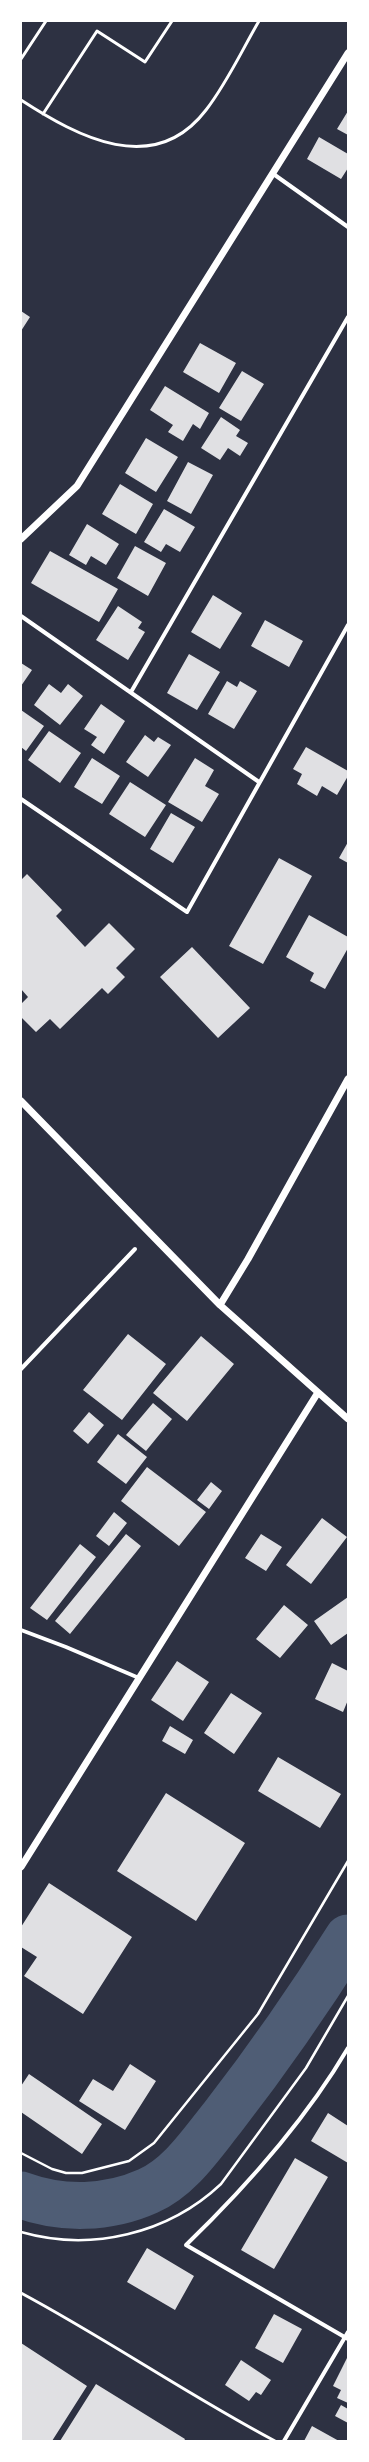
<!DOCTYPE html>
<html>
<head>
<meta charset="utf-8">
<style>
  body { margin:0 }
  #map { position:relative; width:369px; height:2462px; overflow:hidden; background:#2d3142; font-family:Merriweather,serif }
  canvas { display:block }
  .frame { position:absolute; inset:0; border:22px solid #fff; pointer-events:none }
</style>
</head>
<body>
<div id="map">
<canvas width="369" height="2462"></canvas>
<div class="frame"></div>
</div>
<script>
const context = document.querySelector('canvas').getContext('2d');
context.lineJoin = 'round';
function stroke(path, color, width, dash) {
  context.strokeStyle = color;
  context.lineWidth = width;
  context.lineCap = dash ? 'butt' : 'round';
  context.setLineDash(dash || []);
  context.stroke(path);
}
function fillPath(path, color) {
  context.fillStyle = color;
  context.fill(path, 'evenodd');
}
stroke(new Path2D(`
  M21,2195C62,2210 108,2209 148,2191C180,2177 202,2143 223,2117C268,2059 309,2000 348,1938`), '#4f5d75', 47);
fillPath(new Path2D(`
  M348,111V135L337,129Z
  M319,137L348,154V168L341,179L307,159Z
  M21,311L30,317L21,331Z
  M200,343L236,363L219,393L183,372Z
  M242,371L264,384L241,421L219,408Z
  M165,386L209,413L200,429L193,424L183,441L168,432L173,425L150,410Z
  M221,417L240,430L236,436L248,443L240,456L228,448L220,460L201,448Z
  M146,438L178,457L156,492L125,473Z
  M188,462L213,475L191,514L167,501Z
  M120,484L153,504L136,534L102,514Z
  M164,509L195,527L180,552L166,544L161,552L144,542Z
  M87,524L119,544L106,565L91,556L86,565L69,555Z
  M135,546L166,563L148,596L117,578Z
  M50,551L118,589L99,622L31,583Z
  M213,595L242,613L220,649L191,632Z
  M118,606L142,622L138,628L145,632L128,660L96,640Z
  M265,620L303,641L289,667L251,646Z
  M189,654L220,672L197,710L167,693Z
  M21,663L32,670L21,686Z
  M227,681L237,687L240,681L257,691L234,729L208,714Z
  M49,684L61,693L68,684L83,696L60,725L34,705Z
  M101,704L125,721L104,754L91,745L97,737L84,729Z
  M21,710L44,726L26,751L21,747Z
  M49,731L81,753L60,783L28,760Z
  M145,735L154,742L158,737L171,745L148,777L126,762Z
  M306,747L348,771V776L337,795L322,786L317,796L297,784L302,774L293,769Z
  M92,758L120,776L102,804L74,787Z
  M195,758L214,770L205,786L219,794L202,822L168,802Z
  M130,782L166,805L145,837L109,814Z
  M171,813L195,827L173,863L150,849Z
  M348,842V863L339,858Z
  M279,858L312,876L263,964L229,946Z
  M27,874L62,910L56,916L85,947L109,923L135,949L116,968L125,977L108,994L102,988L60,1029L50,1019L36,1032L21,1017V1004L28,997L21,989V880Z
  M309,915L348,937V948L325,989L310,981L314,973L286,957Z
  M192,947L250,1008L218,1038L160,977Z
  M128,1334L166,1364L122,1420L83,1390Z
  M201,1336L234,1364L187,1421L153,1393Z
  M153,1403L172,1419L146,1451L126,1435Z
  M89,1412L104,1425L88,1444L73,1431Z
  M118,1434L147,1457L126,1484L97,1462Z
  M147,1467L206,1512L179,1546L121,1501Z
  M211,1482L222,1491L209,1509L197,1500Z
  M114,1512L127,1523L109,1546L96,1536Z
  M322,1518L347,1537L311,1584L286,1565Z
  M126,1534L141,1546L70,1634L55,1621Z
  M261,1534L282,1547L266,1571L245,1558Z
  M80,1544L96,1557L47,1620L30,1608Z
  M348,1597V1633L331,1645L314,1621Z
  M284,1605L308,1625L280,1658L256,1639Z
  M177,1661L209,1682L183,1721L151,1700Z
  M332,1663L348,1671V1700L343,1712L315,1699Z
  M231,1693L262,1713L234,1754L204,1733Z
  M170,1726L193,1740L185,1754L162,1741Z
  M278,1757L341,1794L320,1828L258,1791Z
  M166,1793L245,1843L196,1921L117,1871Z
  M49,1883L132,1937L83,2014L24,1976L37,1957L21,1947V1927Z
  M130,2064L156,2081L125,2130L79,2101L93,2079L113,2091Z
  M29,2074L102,2124L82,2154L21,2112V2086Z
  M328,2113L348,2126V2163L311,2141Z
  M295,2158L328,2177L274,2269L241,2250Z
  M147,2248L194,2276L175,2310L127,2282Z
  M274,2314L302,2329L283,2363L255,2348Z
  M21,2343L87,2386L52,2441H21Z
  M348,2356V2403L337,2398L341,2390L333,2386Z
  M241,2360L271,2380L261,2395L256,2392L249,2401L225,2385Z
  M96,2384L185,2439L184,2441H60Z
  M341,2405L348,2409V2423L335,2416Z
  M312,2426L339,2441H304Z`), '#e0e0e3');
stroke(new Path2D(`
  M21,2153L52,2169L66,2173H82L129,2161L154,2143L258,2014L348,1861
  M21,2232C91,2252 168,2234 221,2184L306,2068L348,1996`), '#fff', 2.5);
stroke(new Path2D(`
  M21,59L46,21
  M21,100C78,137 154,178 206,110C227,83 242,50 259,21
  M43,114L97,31L145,62L172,21
  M21,2293C107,2339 188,2395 275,2441`), '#fff', 3);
stroke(new Path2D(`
  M272,173L348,227
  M21,616L259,782
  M131,692L348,317
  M21,799L187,912L348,625
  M21,1369L135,1249
  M21,1630L66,1647L139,1678
  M348,2048C305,2121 247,2186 186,2245L348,2339
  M284,2441L348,2332`), '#fff', 4);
stroke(new Path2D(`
  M21,539L77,486L348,53
  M21,1101L220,1305L348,1419
  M220,1305L248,1259L348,1079
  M21,1867L317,1394`), '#fff', 7);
</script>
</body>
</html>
